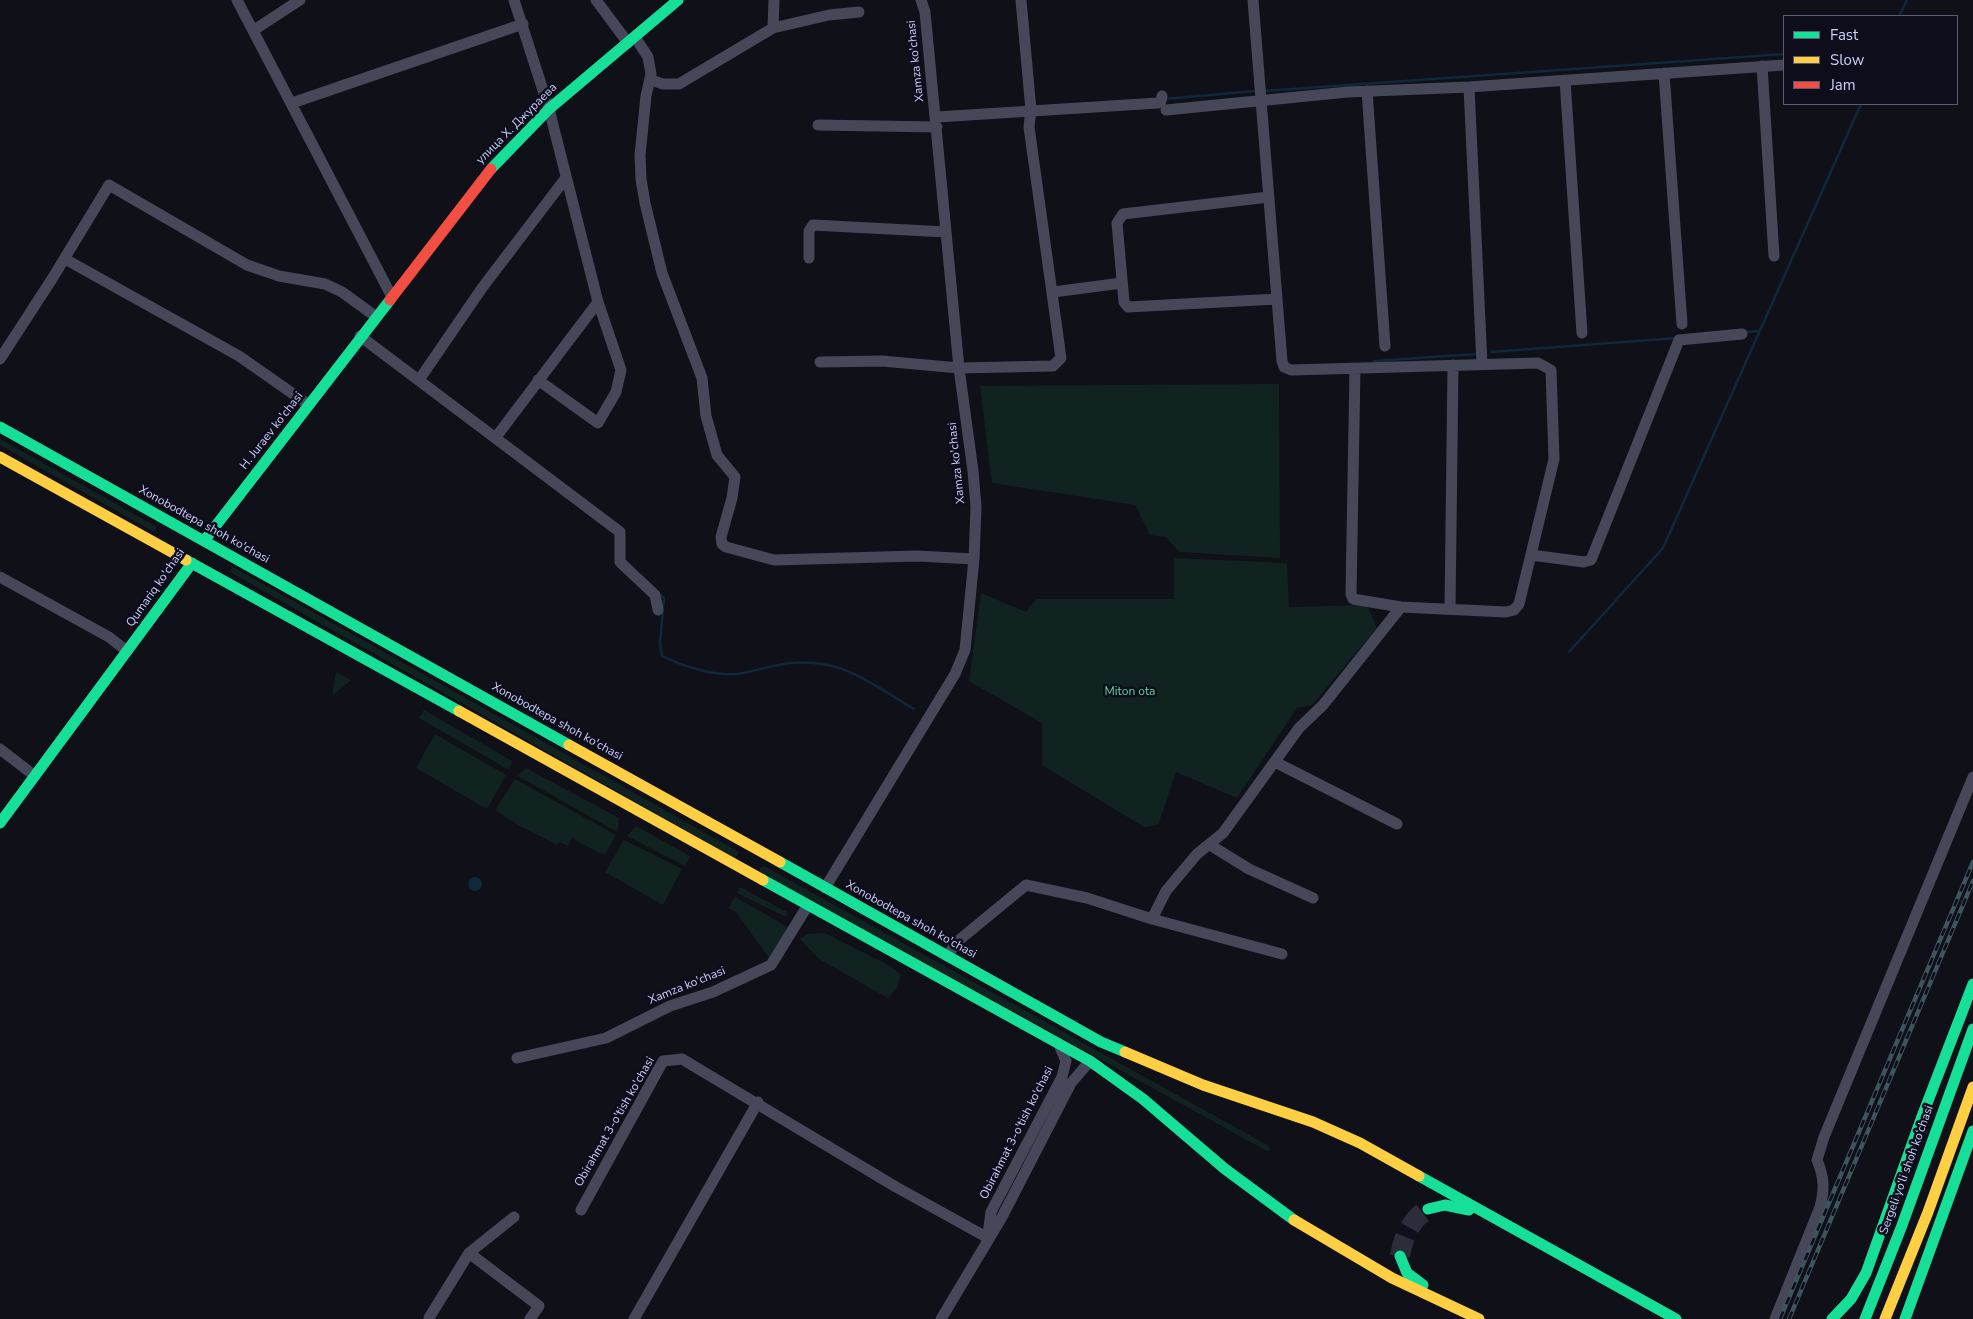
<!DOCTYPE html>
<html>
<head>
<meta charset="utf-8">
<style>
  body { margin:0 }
  #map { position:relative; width:1973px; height:1319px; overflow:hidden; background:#101018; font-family:"Nunito Sans",sans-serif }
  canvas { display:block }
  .legend { position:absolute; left:1783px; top:15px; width:175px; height:90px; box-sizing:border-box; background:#0d0d1c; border:1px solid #595b75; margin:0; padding:6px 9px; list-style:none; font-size:15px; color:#cccffb }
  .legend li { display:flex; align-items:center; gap:10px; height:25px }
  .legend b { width:25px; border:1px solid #595b75 }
</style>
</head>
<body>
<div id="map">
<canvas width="1973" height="1319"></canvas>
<ul class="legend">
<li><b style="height:6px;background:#16e098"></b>Fast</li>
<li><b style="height:6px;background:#ffcf43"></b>Slow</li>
<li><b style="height:6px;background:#f24e42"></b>Jam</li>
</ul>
</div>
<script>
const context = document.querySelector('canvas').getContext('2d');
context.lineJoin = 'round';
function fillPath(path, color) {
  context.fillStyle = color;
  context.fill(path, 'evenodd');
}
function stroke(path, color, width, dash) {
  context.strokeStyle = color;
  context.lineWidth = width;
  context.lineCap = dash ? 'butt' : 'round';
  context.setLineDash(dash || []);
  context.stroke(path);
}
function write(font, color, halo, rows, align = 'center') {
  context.font = font + ' "Nunito Sans",sans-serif';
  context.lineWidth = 5;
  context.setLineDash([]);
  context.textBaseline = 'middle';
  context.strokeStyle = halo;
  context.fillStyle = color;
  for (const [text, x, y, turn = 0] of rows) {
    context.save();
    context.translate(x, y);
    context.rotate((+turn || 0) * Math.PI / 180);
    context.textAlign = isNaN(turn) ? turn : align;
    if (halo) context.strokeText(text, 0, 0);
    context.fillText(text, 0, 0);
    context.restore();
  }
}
fillPath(new Path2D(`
  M1279,384L1280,558L1179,552L1166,537L1150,535L1135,505L992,483L980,386Z
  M0,439L157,527L154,532L0,445Z
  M1174,558L1287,563L1289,607L1367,605L1377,628L1312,705L1297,708L1237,798L1176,772L1158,825L1144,827L1042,765V723L969,681L981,593L1026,612L1036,599H1174Z
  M233,567L739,852L735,858L230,572Z
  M336,672L351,680L332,696Z
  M424,710L512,761L509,770L419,718Z
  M435,734L506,775L487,809L416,768Z
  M526,768L619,818L617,832L518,776Z
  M515,779L616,835L605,854L599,853L572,838L568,846L560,842L557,845L520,826L495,810Z
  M636,826L690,856L685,866L627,836Z
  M624,840L682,869L663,905L605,872Z
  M764,866L1269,1146L1270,1150L1267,1151L760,872V868Z
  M740,887L787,912L788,915L784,916L737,893Z
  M735,897L786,926L787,930L769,958L736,912L728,908Z
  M825,933L892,967L901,975L897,988L888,998L819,959L800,939L808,934Z`), '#112321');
fillPath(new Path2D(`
  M468 884a7 7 0 1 1 14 0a7 7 0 1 1-14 0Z`), '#0f283b');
stroke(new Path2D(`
  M1899,16L1907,0
  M1264,91L1784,54
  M1165,99L1256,91
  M1744,332L1760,331
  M1491,352L1676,338
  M1374,361L1477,354
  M659,594L664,598L660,643L662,656C684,667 719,678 743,673C771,667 792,659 822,664C854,668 886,693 914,709
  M1569,652L1663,548L1861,104`), '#0f283b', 2.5);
stroke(new Path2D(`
  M1400,1256C1403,1237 1411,1219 1428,1209`), '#2c2d3a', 20, [20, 10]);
stroke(new Path2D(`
  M237,0L391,295
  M514,0L549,109L598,302L621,370L616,392L598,423L538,380
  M596,0L628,43
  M1253,0L1282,361L1284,367L1291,370L1538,363L1551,370L1554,459L1519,604L1514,610L1506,612L1401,607L1353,599L1351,594L1355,368
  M773,28L774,0
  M254,30L300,0
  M635,37L648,57L651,74L646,96L640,155L641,179L645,203L662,273L702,378L706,416L717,455L735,477L732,498L721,537L722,544L726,547L774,560L917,556L974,559
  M1762,66L1774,256
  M1664,73L1682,324
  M651,80L663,84H679L773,28L829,15L859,12
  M1565,80L1582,333
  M1469,87L1482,364
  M1367,91L1385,346
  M292,103L523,24
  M1166,110L1348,92L1469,87L1784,65
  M937,117L1158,103L1161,101L1162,96
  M818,125L937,127
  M1269,197L1123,214L1117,223L1124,302L1128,307L1277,299
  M809,258V231L813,225L946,232
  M65,259L239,356L309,405
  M1053,292L1122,283
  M360,336L620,532V562L655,595L658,610
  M0,359L52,279L109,185L247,265L279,276L325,284L342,292L375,316
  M820,362L882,361L959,368L1053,366L1061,358L1029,127L1031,110L1021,0
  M419,380L482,288L565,179
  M496,437L598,302
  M1531,555L1584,562L1591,560L1679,340L1742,334
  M0,577L109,637L127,651
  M1450,609L1453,365
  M0,749L35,776
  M1275,762L1397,824
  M1210,845L1249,869L1313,898
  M825,888L955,674L965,650L974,559L976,507L973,471L959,368L925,12L921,0
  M1152,919L1166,891L1197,854L1223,833L1299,728L1323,705L1401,607
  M947,956L958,941L1026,885L1087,898L1152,919L1282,954
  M517,1058L606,1038L670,1006L713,992L771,965L808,905
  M581,1210L663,1061L682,1059L896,1187L988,1238
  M988,1234L991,1212L1062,1077L1066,1061L1060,1047
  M469,1253L539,1306L530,1319
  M429,1318L469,1253L514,1217
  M634,1319L758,1102
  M941,1319L1002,1217L1071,1083L1090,1061
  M1775,1319L1820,1207C1825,1188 1824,1177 1817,1160L1824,1137L1973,777`), '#464859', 11);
stroke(new Path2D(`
  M491,169L549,109L678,0
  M0,427L569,745
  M204,541L390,300
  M186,560L459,711
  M0,823L192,563
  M780,862L1101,1042L1125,1052
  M763,880L1090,1061L1143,1099L1225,1169L1294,1220
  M1419,1176L1676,1319
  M1428,1209L1445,1205L1469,1210
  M1400,1256L1407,1273L1423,1285
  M1832,1319L1851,1299L1866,1273L1921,1119L1973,984
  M1865,1319L1901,1228L1973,1029
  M1905,1319L1973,1131`), '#16e098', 11);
stroke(new Path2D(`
  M0,457L186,560
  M459,711L763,880
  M569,745L780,862
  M1125,1052L1203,1085L1313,1122L1360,1143L1419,1176
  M1294,1220L1392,1278L1479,1319
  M1885,1319L1928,1212L1973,1087`), '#ffcf43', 11);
stroke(new Path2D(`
  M390,300L491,169`), '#f24e42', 11);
const rail = new Path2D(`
  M1780,1319L1973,862
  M1789,1319L1973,881`);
stroke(rail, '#3e555e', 4.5);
stroke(rail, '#0d0d1c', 2.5, [8]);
write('12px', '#cccffb', '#0d0d1c', [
  ["Xamza ko'chasi",916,61,-96],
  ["улица Х. Джураева",517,124,-45],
  ["H. Juraev ko'chasi",272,431,-52],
  ["Xamza ko'chasi",957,463,-96],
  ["Xonobodtepa shoh ko'chasi",204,525,29],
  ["Qumariq ko'chasi",156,588,-55],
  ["Xonobodtepa shoh ko'chasi",557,722,29],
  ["Xonobodtepa shoh ko'chasi",911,920,29],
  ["Xamza ko'chasi",687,986,-22],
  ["Obirahmat 3-o'tish ko'chasi",615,1122,-60],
  ["Obirahmat 3-o'tish ko'chasi",1017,1133,-63],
  ["Sergeli yo‘li shoh ko‘chasi",1907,1170,-70]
]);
write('12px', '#5fd5a3', '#0d0d1c', [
  ["Miton ota",1130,692]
]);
</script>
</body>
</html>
